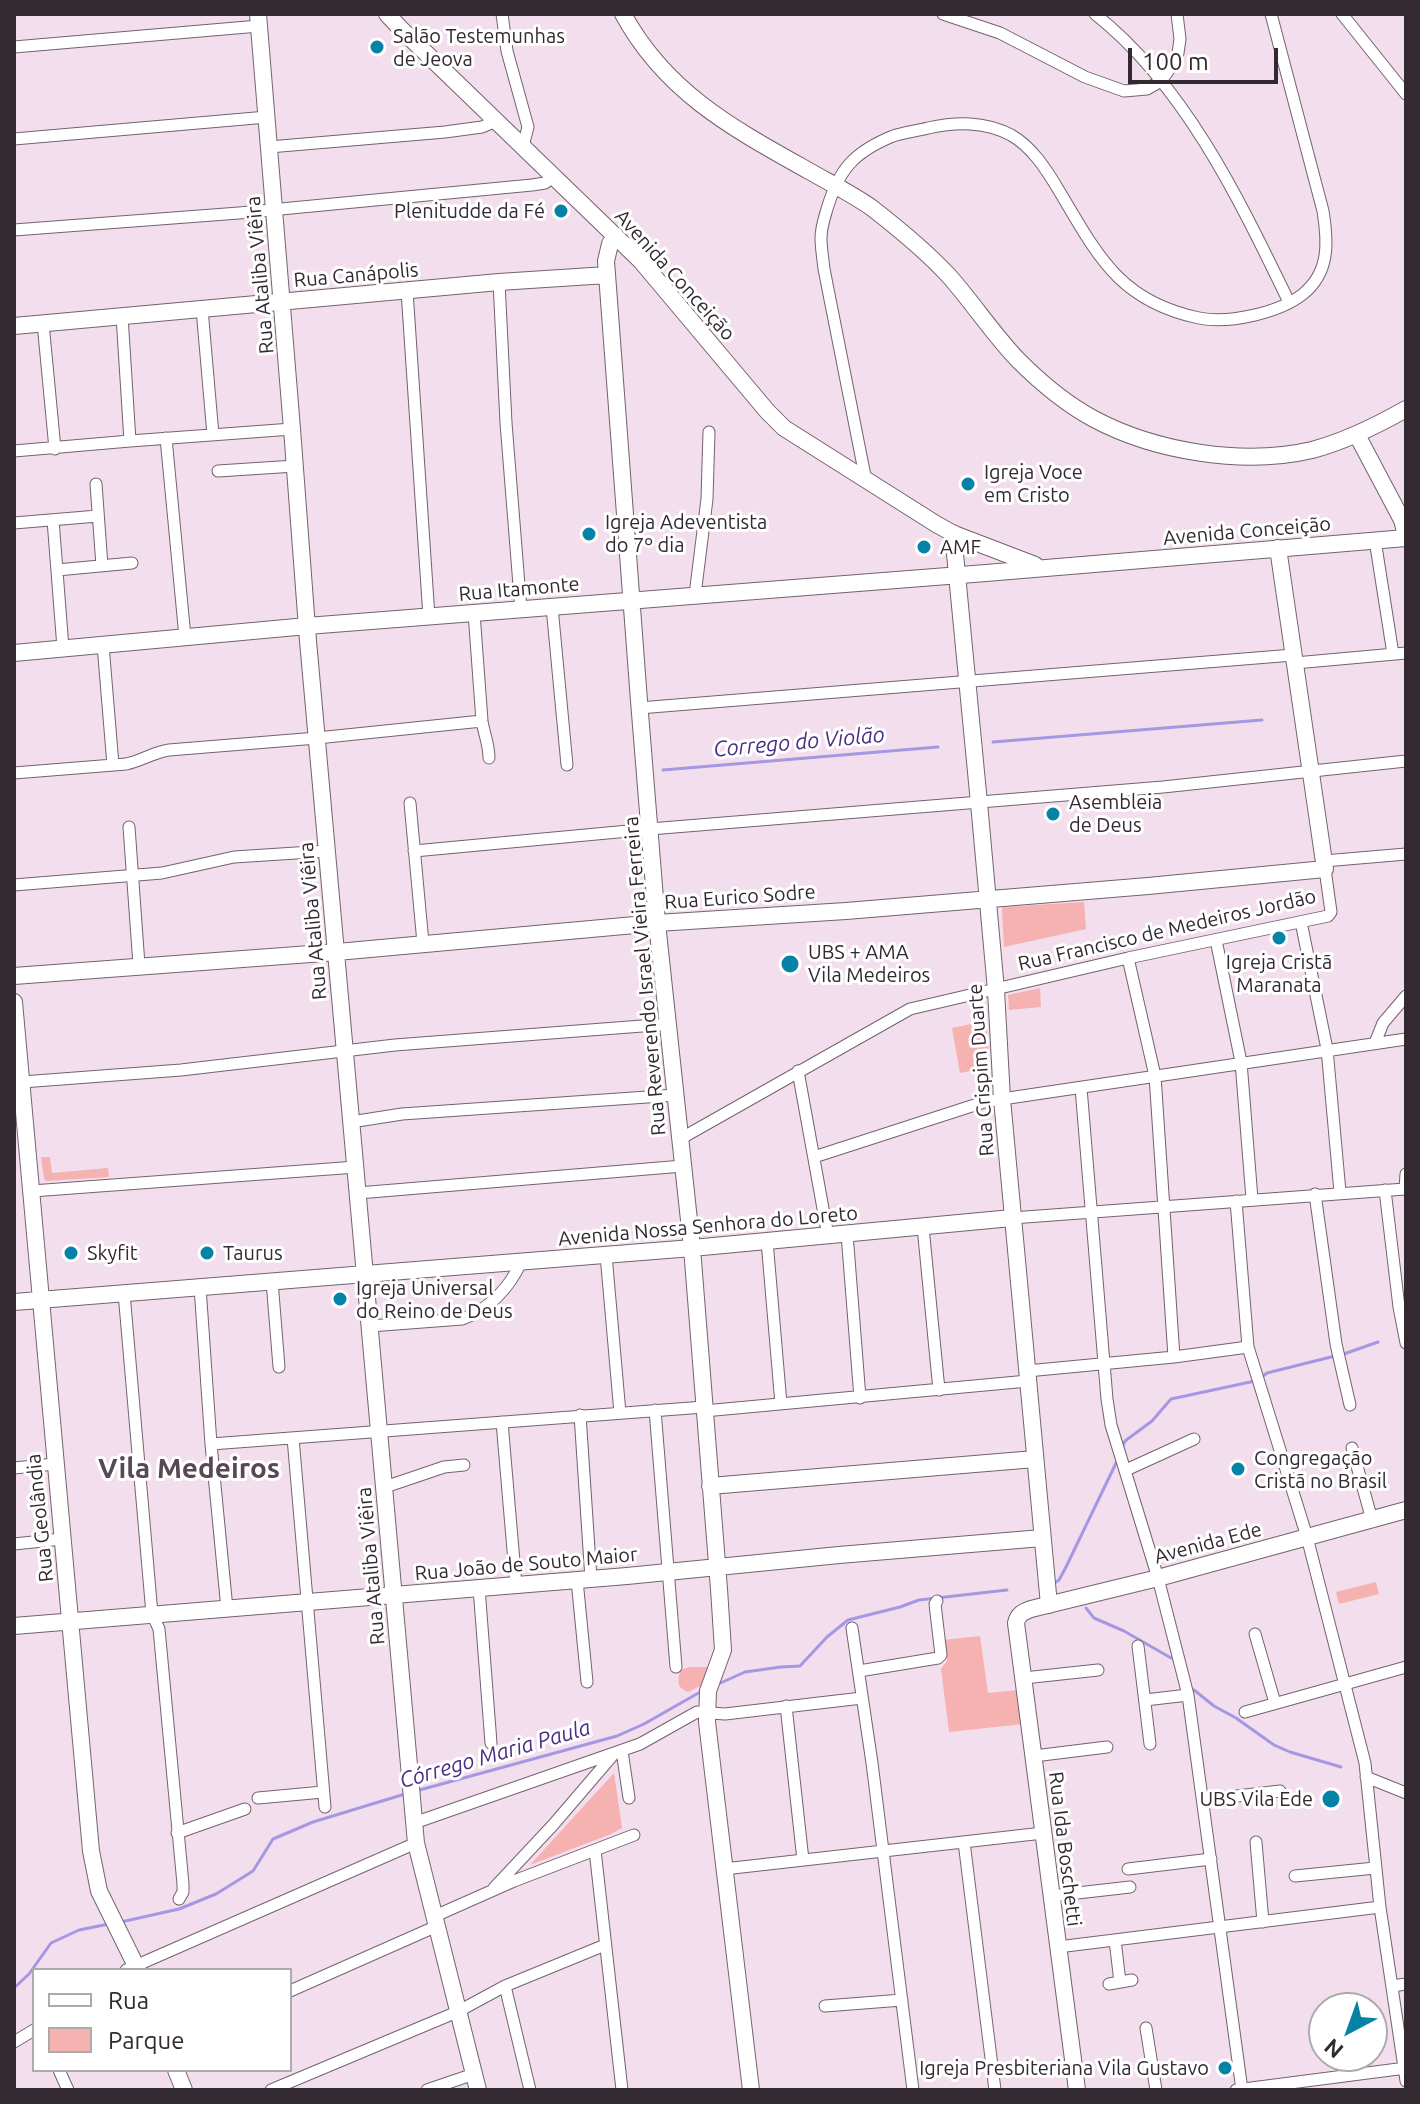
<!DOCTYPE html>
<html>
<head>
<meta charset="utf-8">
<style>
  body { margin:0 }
  #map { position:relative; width:1420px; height:2104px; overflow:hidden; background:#f3deed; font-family:Ubuntu,sans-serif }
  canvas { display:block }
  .frame { position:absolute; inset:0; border:16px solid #322a30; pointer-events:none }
  .legend { position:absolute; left:32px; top:1968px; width:260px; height:104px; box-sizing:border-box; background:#fff; border:2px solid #adaaac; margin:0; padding:10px 14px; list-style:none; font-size:24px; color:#322a30 }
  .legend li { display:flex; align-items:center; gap:16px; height:40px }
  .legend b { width:40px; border:2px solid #adaaac }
  .north { position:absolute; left:1308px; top:1992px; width:80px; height:80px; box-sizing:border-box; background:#fff; border:2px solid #adaaac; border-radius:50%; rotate:221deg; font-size:22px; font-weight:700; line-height:32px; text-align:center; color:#322a30 }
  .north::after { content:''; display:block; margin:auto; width:28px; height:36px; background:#0583a7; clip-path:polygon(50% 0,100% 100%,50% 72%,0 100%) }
  .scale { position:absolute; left:1128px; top:48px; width:150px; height:36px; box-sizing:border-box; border:4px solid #322a30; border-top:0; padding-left:10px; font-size:24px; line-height:28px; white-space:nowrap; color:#322a30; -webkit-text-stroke:6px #fff; paint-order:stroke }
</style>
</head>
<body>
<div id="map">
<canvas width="1420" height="2104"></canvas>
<div class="frame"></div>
<ul class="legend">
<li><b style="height:10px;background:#fff"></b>Rua</li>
<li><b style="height:22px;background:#f6b1b1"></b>Parque</li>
</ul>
<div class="north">N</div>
<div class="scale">100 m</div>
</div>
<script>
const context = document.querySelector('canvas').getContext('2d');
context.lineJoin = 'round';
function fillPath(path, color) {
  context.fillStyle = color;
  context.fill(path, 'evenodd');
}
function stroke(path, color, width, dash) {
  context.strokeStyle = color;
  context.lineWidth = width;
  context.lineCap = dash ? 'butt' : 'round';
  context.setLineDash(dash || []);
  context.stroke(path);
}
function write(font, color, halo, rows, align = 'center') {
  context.font = font + ' Ubuntu,sans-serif';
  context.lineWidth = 6;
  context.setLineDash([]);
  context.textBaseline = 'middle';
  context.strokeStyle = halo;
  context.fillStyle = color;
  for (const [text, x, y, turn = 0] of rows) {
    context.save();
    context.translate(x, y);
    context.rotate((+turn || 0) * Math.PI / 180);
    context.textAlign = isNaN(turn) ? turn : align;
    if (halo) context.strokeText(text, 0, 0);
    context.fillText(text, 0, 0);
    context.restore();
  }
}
fillPath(new Path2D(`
  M1084,902L1086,929L1004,947L1002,910L1003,907Z
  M1040,988L1041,1007L1009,1010L1008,995Z
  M986,1021L990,1067L960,1073L952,1028Z
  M41,1157H50L52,1173L108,1168L109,1177L47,1181L44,1179Z
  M1376,1582L1379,1594L1339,1604L1336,1592Z
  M980,1636L988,1693L1018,1690L1023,1724L949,1732L941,1669L947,1661L943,1640Z
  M690,1667H712L702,1688L698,1687L688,1692C676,1687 678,1682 680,1670Z
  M614,1773L622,1828L611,1834L530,1865Z`), '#f6b1b1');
stroke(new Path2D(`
  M993,742L1262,720
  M663,770L938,747
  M1341,1355L1378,1342
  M1262,1377L1267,1373L1335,1356
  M1122,1448L1125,1441L1152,1421L1171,1399L1255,1381
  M1056,1582L1059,1580L1066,1567L1118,1459
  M1086,1608L1094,1618L1124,1631L1171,1658
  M716,1685L745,1672L781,1667L800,1666L827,1637L848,1620L900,1607L919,1600L1007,1590
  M1194,1690L1214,1706L1236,1718L1274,1745L1290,1752L1341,1767
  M416,1791L617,1736L644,1724L702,1691
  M121,1922L179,1909L216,1894L253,1871L273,1839L313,1822L405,1794
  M14,1988L29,1974L51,1943L79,1930L109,1924`), '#a598e3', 3);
const street = new Path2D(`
  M502,14L507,51L528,127L523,146
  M943,14L1000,33L1085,77L1124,91L1147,89L1161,81L1173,64L1178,53L1180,39L1177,14
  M1095,14C1185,85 1240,201 1289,302
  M1342,14L1406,94
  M14,47L259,26
  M14,139L267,117
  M269,147L445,132L482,127L496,121
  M14,230L239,213L532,185L545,183L554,176
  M499,282L506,423L521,610
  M407,291L429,617
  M202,309L213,435
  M122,316L130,441
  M43,323L55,449
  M166,438L185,637
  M14,451L130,441L292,429
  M218,471L295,466
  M866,481L824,269C823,259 821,248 821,238C821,228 824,219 827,209C839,169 854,152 893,136C904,132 917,131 928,128C956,122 984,121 1011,135C1032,147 1046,169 1058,189C1097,254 1118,301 1199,318C1229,324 1279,313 1303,294C1330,272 1328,242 1323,211L1271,14
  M96,484L102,566
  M53,520L63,648
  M14,523L98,516
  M1375,540L1393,654
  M57,570L132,563
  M695,595L707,499L709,432
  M552,607L567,765
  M474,613L482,721C484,734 489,744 489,758
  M103,645L113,765
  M1295,663L1406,653
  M639,708L1293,655
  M14,773L126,764C141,761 154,752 169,750L317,738L482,721
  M410,803L423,943
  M129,827L139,965
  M414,851L650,829L1163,787L1406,761
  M1324,861L1406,854
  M14,885L162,873L234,857L327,851
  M1301,922L1327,1049L1340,1192
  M1216,940L1241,1062L1252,1199
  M1128,958L1155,1076L1174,1357
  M1375,1043L1383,1023L1406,996
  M798,1071L828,1236
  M22,1082L181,1070L395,1045L668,1024
  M1081,1088L1107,1399L1111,1425L1158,1578L1188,1695L1242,2090
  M351,1122L402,1114L676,1095
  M680,1139L910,1009L1128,958L1328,916L1331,912L1325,869
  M814,1157L984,1102L1002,1099L1406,1039
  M1405,1189L1406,1174
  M1385,1190L1399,1307L1406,1343
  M32,1191L356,1167
  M358,1193L683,1166
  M1315,1194L1336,1344L1350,1405
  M1236,1201L1248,1347L1307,1537L1365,1763L1380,1907L1406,2081
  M1012,1218L1405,1189
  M923,1227L939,1390
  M847,1234L860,1398
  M767,1241L781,1404
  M606,1255L620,1413
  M272,1281L279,1367
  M200,1287L211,1444L227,1609
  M124,1293L152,1614L159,1629L183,1884V1892L179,1899
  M370,1326L462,1319C489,1310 510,1287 521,1262
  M1027,1371L1174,1357L1248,1347
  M655,1410L676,1667
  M704,1411L1028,1381
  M580,1415L591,1579
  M502,1422L516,1585
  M293,1438L325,1807
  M211,1444L704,1407
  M1352,1448L1372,1520
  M14,1468L55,1464
  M1126,1470L1194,1439
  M385,1487L444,1467L464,1465
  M14,1544L62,1539
  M577,1580L587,1682
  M479,1588L491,1743
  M852,1628L872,1763L913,2090
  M1255,1634L1275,1703
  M1138,1646L1150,1744
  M859,1671L938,1658L941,1655L935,1604L937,1601
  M1024,1678L1098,1670
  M1145,1700L1188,1695
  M786,1706L803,1860
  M1245,1712L1406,1667
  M622,1751L629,1798
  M1034,1756L1107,1747
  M1366,1777L1406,1793
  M258,1798L323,1792
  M1203,1800L1280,1791
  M414,1823L640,1744L697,1712L725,1714L862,1698
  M177,1833L245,1809
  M964,1842L995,2090
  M1256,1842L1263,1922
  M595,1850L622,2090
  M724,1869L1043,1833
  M1128,1869L1211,1859
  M1295,1876L1375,1868
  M494,1888L553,1825L613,1755
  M1051,1896L1130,1887
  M435,1916L514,1881L634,1835
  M1115,1940L1120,1982
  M1058,1947L1380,1907
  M126,1970L416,1843
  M1109,1984L1132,1980
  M505,1986L530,2090
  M1392,1986L1406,1984
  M290,1991L437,1926
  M825,2006L902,2000
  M1146,2028L1156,2090
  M14,2042L34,2030
  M59,2070L68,2090
  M271,2090L457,2012L505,1986L605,1945
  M427,2090L474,2074
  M1236,2090L1406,2068`);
const secondary = new Path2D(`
  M258,14L292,429L308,641L416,1843L478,2090
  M387,14L401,29L641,261L767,411L784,428L936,524L954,534L1035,565
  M623,14C666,93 734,129 809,171C830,183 852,194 872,208C899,229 926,251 949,276C973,303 993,334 1018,360C1041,383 1066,404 1094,419C1156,452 1244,466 1312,450C1346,441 1376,426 1406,409
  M615,235L610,244L606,261L639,701L657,923L692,1248L719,1589L723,1650L708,1691L707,1722L751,2090
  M14,326L499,282L607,275
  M1357,435L1402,520L1406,535
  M953,533L979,803L996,990L1002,1099L1049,1605
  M14,653L307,626L986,573L1406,538
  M14,976L337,952L657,923L846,911L1148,886L1325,869L1278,548
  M14,1002L91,1851L99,1891L138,1970
  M14,1302L692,1248L1012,1218
  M710,1486L1035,1459
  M14,1626L627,1576L839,1555L1042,1538
  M176,2070L184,2090
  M1077,2090L1016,1623C1018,1614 1023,1612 1031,1609L1158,1578L1406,1510`);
stroke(street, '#73626f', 13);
stroke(secondary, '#73626f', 18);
stroke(street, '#fff', 11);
stroke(secondary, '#fff', 16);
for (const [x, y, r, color] of [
  [377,47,8,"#0583a7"],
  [561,211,8,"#0583a7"],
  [968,484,8,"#0583a7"],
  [589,534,8,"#0583a7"],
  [924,547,8,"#0583a7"],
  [1053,814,8,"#0583a7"],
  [1279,938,8,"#0583a7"],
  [790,964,10,"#0583a7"],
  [71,1253,8,"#0583a7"],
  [207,1253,8,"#0583a7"],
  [340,1299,8,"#0583a7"],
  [1238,1469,8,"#0583a7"],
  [1331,1799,10,"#0583a7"],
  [1225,2068,8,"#0583a7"]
]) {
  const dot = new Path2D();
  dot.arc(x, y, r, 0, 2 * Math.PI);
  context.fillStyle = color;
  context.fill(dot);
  stroke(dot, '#fff', 3);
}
write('20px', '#322a30', '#fff', [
  ["Salão Testemunhas",393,36],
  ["de Jeova",393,59],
  ["Plenitudde da Fé",545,211,"right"],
  ["Igreja Voce",984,472],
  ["em Cristo",984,495],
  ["Igreja Adeventista",605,522],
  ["do 7º dia",605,545],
  ["AMF",940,547],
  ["Asembleia",1069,802],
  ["de Deus",1069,825],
  ["UBS + AMA",808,952],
  ["Vila Medeiros",808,975],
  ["Igreja Cristã",1279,962,"center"],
  ["Maranata",1279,985,"center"],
  ["Skyfit",87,1253],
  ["Taurus",223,1253],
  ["Igreja Universal",356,1288],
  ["do Reino de Deus",356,1311],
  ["Congregação",1254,1458],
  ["Cristã no Brasil",1254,1481],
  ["UBS Vila Ede",1313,1799,"right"],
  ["Igreja Presbiteriana Vila Gustavo",1209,2068,"right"]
], 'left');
write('20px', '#322a30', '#fff', [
  ["Rua Ataliba Viêira",260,275,-95],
  ["Rua Canápolis",356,275,-5],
  ["Avenida Conceição",675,275,48],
  ["Avenida Conceição",1247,531,-5],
  ["Rua Itamonte",519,589,-5],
  ["Rua Eurico Sodre",740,897,-4],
  ["Rua Ataliba Viêira",313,921,-95],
  ["Rua Francisco de Medeiros Jordão",1167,930,-13],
  ["Rua Reverendo Israel Vieira Ferreira",645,976,-95],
  ["Rua Crispim Duarte",981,1070,-94],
  ["Avenida Nossa Senhora do Loreto",708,1226,-5],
  ["Rua Geolândia",40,1518,-96],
  ["Avenida Ede",1208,1543,-15],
  ["Rua João de Souto Maior",526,1564,-5],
  ["Rua Ataliba Viêira",371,1566,-95],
  ["Rua Ida Boschetti",1065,1849,83]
]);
write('italic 22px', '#483086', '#fff', [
  ["Corrego do Violão",799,742,-5],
  ["Córrego Maria Paula",495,1754,-16]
]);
write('bold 28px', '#584754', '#fff', [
  ["Vila Medeiros",189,1469]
]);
</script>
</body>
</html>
